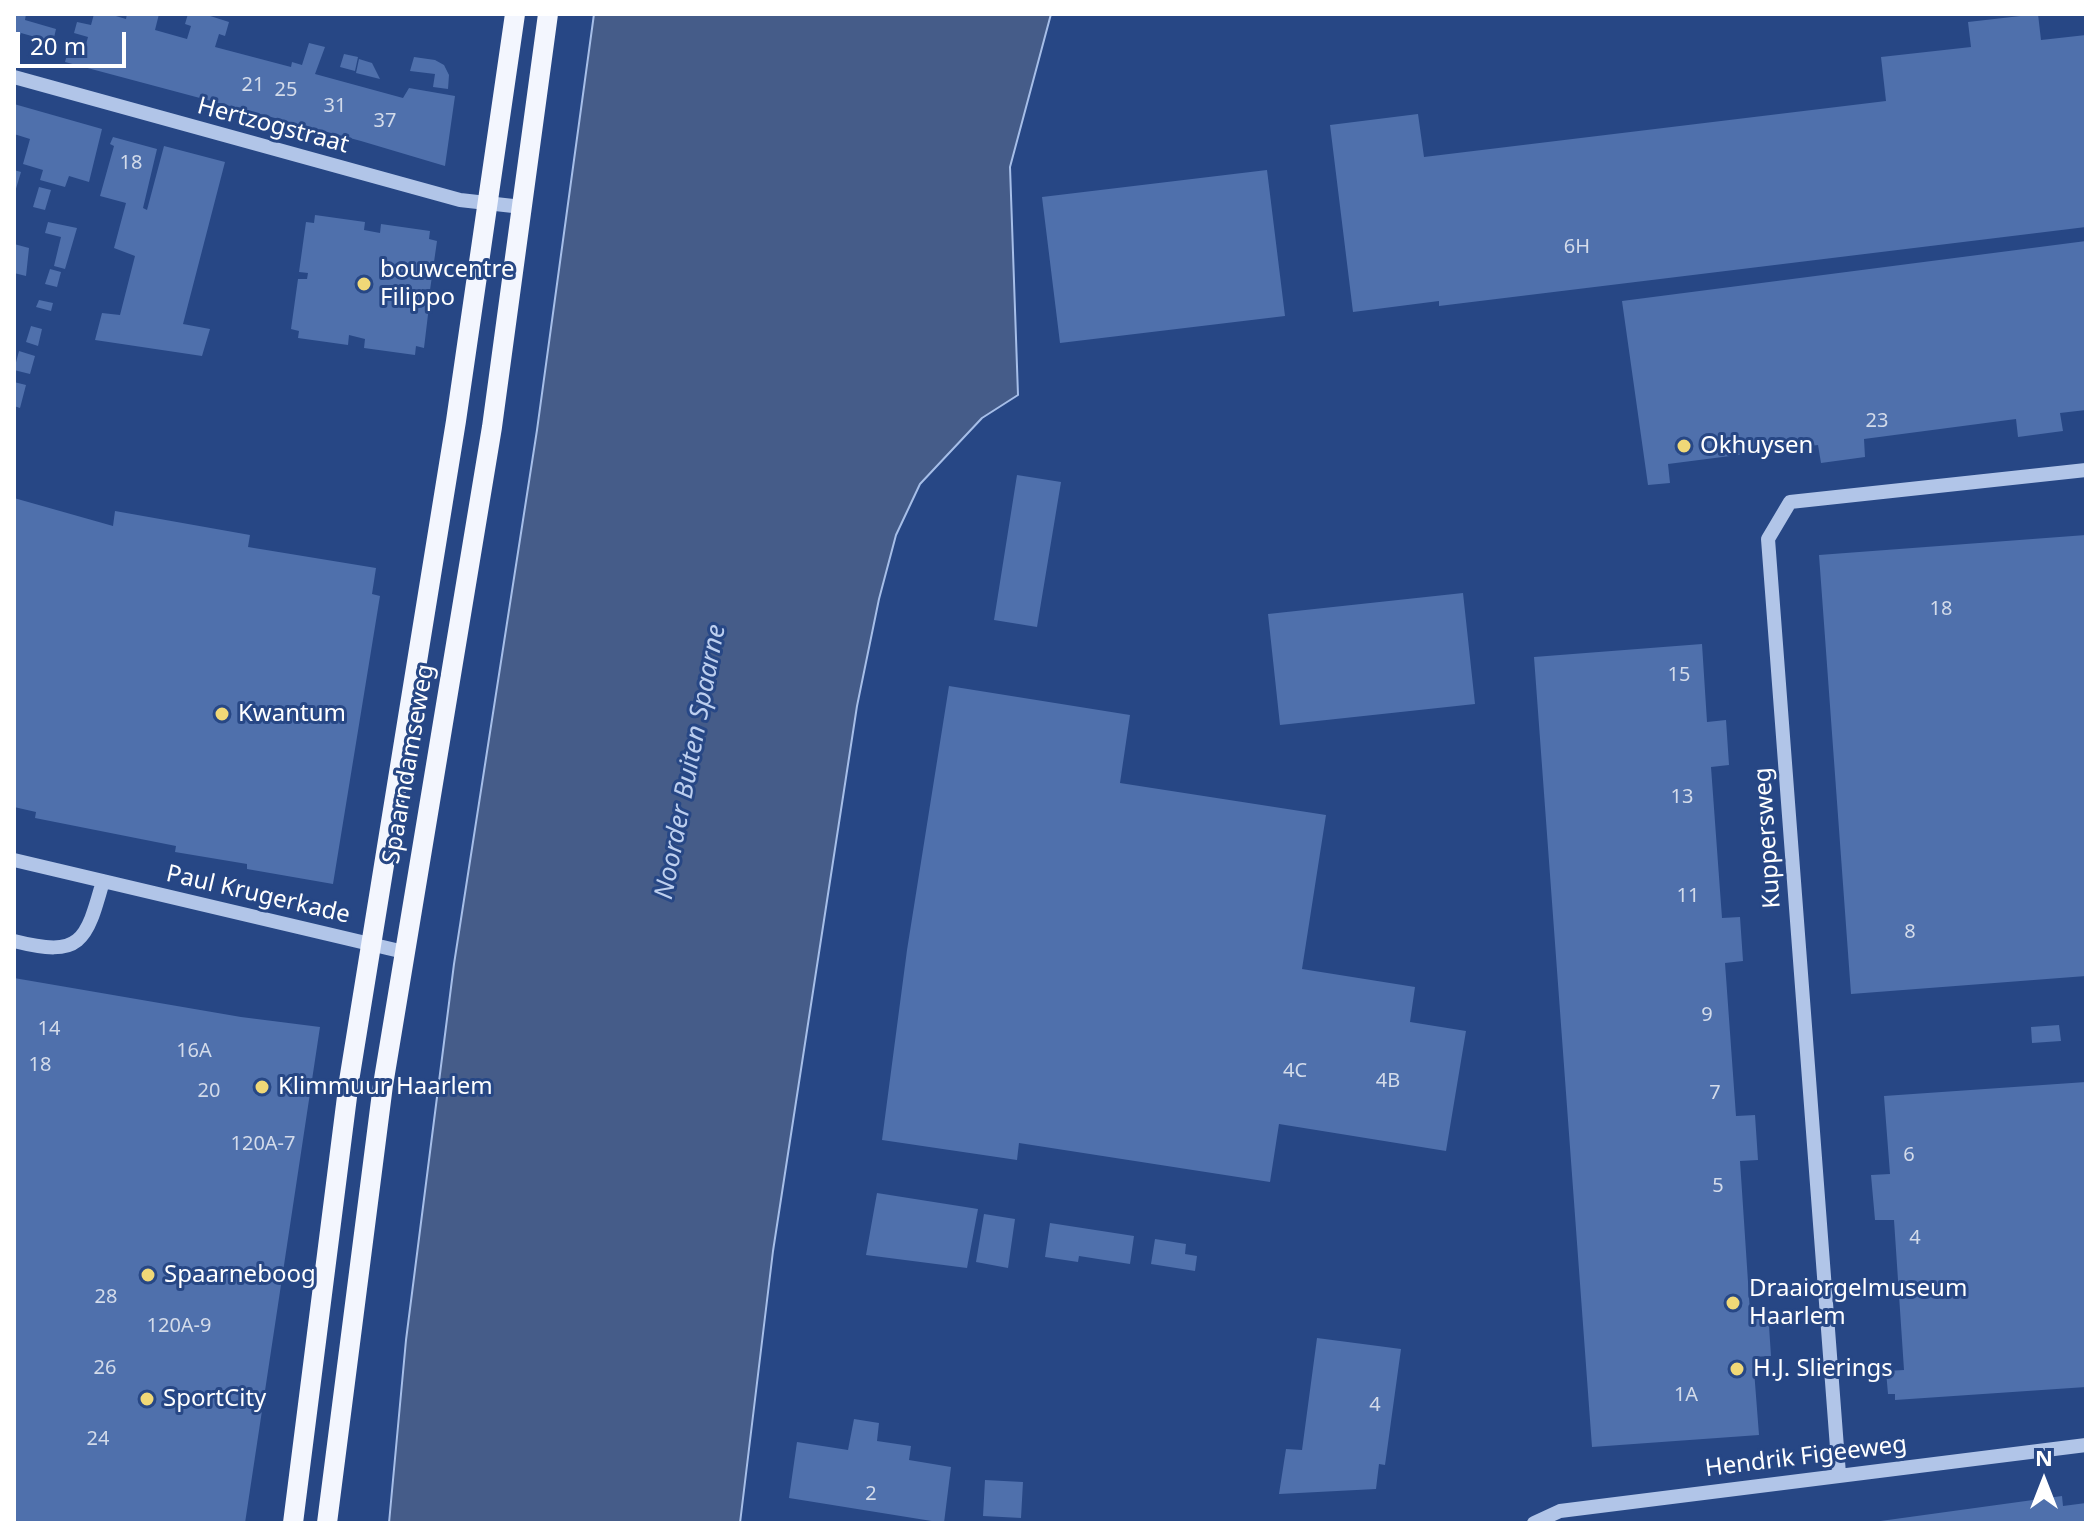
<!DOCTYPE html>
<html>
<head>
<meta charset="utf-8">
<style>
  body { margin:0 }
  #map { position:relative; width:2100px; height:1537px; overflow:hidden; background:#274785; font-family:"Noto Sans",sans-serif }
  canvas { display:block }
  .frame { position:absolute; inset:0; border:16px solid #fff; pointer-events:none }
  .north { position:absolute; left:2004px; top:1441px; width:80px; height:80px; -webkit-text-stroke:6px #274785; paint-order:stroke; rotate:0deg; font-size:22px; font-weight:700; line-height:32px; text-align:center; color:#fff }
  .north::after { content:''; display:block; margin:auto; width:28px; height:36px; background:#fff; clip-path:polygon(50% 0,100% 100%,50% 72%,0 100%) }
  .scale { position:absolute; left:16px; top:32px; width:110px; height:36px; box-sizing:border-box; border:4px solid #fff; border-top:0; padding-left:10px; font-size:24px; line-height:28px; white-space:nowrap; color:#fff; -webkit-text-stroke:6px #274785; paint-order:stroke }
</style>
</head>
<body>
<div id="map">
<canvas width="2100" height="1537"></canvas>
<div class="frame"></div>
<div class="north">N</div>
<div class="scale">20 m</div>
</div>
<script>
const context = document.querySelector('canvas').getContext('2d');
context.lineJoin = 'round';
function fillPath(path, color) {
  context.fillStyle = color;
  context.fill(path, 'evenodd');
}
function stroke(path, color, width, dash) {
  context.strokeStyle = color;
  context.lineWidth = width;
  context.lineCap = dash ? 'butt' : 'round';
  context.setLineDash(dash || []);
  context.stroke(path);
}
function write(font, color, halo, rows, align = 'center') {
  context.font = font + ' "Noto Sans",sans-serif';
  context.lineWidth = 6;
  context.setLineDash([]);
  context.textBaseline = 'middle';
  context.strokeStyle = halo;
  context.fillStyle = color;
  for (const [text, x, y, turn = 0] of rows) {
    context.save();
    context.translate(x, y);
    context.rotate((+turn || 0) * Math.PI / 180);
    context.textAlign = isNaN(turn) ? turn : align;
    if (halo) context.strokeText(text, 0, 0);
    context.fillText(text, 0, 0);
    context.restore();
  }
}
const water = new Path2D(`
  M594,14H1051L1010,167L1018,395L982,418L920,484L896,535L879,599L857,706L773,1251L740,1523H389L406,1340L454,964L537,430Z`);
fillPath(water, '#455c89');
stroke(water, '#a6bee8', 2);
fillPath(new Path2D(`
  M14,14H26L25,20L56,29L53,42L21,33L14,51Z
  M94,14H109L126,19L127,14H159L155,30L187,39L191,26L185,24L188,14H204L229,22L225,36L219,34L215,47L291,67L292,62L302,65L309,43L325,47L315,74L403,98L409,88L455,96L445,166L361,141L65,62L68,51L83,55L88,37L74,33L77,22L91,25Z
  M2038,14L2041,40L2086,35V227L1439,306V301L1353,312L1330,125L1418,114L1424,157L1886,101L1881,57L1971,47L1968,22Z
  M344,54L358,57L355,71L340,67Z
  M414,57L435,60L444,65L449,75L448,89L433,87L435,74L410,71Z
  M359,59L372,63L380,79L356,73Z
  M14,104L102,129L89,182L69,176L65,187L40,180L43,170L23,164L30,139L14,134Z
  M113,137L157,149L143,208L147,210L164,146L225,162L183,324L210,329L202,356L95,340L102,313L120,315L135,256L114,248L126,203L100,196L114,146L110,144Z
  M14,170L21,172L15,192H14Z
  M1267,170L1285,316L1060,343L1042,197Z
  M39,187L51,190L45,210L33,207Z
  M315,215L365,222L364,230L380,233L381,224L430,231L429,239L437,241L430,290L422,289L421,296L430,298L424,348L416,346L415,355L364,348L365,339L349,335L348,345L298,338L299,331L291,329L298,279H307L308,273L299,272L306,222L314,223Z
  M48,222L77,228L65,269L54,266L61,237L45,233Z
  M2086,241V410L2060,413L2063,431L2018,437L2016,419L1864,439L1865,457L1821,463L1818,445L1738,455L1668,464L1670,483L1648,485L1622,301Z
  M14,244L29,248L26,276L14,273Z
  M50,269L61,272L57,287L45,284Z
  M39,300L53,303L51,311L36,307Z
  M31,326L42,329L38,346L26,342Z
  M19,351L35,356L30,374L14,370Z
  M14,382L26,385L20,408L14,406Z
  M1017,475L1061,482L1037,627L994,620Z
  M14,498L113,526L115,511L250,535L248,547L376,568L372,594L380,596L333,884L247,869V864L175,852L176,846L35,818L36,812L14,807Z
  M2086,535V976L1851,994L1819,555Z
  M1463,593L1475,704L1280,725L1268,614Z
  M1702,644L1707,722L1726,720L1729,765L1711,767L1722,918L1740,917L1743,961L1725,963L1736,1116L1755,1115L1758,1160L1740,1161L1750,1312L1768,1311L1771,1356L1753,1357L1759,1435L1592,1447L1534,657Z
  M949,686L1130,715L1120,783L1326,815L1302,969L1415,987L1410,1022L1466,1031L1446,1151L1279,1124L1270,1182L1019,1143L1017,1160L882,1140L907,950Z
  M14,978L241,1017L320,1027L245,1523H14Z
  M2059,1025L2061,1041L2032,1043L2031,1027Z
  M2086,1082V1387L1895,1400V1394H1888L1886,1371L1904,1370L1894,1220H1875L1871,1175L1890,1174L1884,1096Z
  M877,1193L978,1209L967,1268L866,1255Z
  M984,1214L1015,1219L1008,1268L976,1262Z
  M1050,1223L1134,1236L1130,1264L1079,1256L1078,1262L1045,1257Z
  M1155,1239L1186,1244L1185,1254L1197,1256L1195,1271L1151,1264Z
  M1317,1338L1401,1349L1385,1465L1379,1464L1376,1489L1279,1494L1286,1449L1302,1450Z
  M854,1419L879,1423L877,1441L911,1446L909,1460L951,1467L944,1523L789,1498L797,1442L848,1450Z
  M985,1480L1023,1482L1021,1518L983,1516Z
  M2062,1496L2063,1506L2086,1503V1523H1866Z`), '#4f70ac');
stroke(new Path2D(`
  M14,77L460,200L522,207
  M14,860L404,952
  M14,941C81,958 86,942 103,881
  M1839,1474L1768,539L1790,502L2086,470
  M1534,1523L1560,1511L2086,1445`), '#b1c5e8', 14);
stroke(new Path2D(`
  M293,1523L349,1081L456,421L515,14
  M327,1523L383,1085L492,427L548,14`), '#f3f6fe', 20);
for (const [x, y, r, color] of [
  [364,284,8,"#f0d877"],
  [1684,446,8,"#f0d877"],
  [222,714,8,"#f0d877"],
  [262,1087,8,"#f0d877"],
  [148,1275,8,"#f0d877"],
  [1733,1303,8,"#f0d877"],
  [1737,1369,8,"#f0d877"],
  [147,1399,8,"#f0d877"]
]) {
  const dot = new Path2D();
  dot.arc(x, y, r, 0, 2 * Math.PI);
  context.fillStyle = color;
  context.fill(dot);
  stroke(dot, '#274785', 3);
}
write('20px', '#d3dbea', null, [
  ["21",253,85],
  ["25",286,90],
  ["31",335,106],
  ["37",385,121],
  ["18",131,163],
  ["6H",1577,247],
  ["23",1877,421],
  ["18",1941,609],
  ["15",1679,675],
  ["13",1682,797],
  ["11",1688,896],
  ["8",1910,932],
  ["9",1707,1015],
  ["14",49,1029],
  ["16A",194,1051],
  ["18",40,1065],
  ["4C",1295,1071],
  ["4B",1388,1081],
  ["20",209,1091],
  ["7",1715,1093],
  ["120A-7",263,1144],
  ["6",1909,1155],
  ["5",1718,1186],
  ["4",1915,1238],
  ["28",106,1297],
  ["120A-9",179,1326],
  ["26",105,1368],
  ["1A",1686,1395],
  ["4",1375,1405],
  ["24",98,1439],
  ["2",871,1494]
]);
write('24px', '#fff', '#274785', [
  ["Hertzogstraat",273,126,15],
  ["Spaarndamseweg",409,764,-80],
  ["Kuppersweg",1768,838,-94],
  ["Paul Krugerkade",258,895,13],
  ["Hendrik Figeeweg",1806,1457,-7]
]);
write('24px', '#fff', '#274785', [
  ["bouwcentre",380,270],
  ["Filippo",380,298],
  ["Okhuysen",1700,446],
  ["Kwantum",238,714],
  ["Klimmuur Haarlem",278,1087],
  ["Spaarneboog",164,1275],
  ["Draaiorgelmuseum",1749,1289],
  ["Haarlem",1749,1317],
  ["H.J. Slierings",1753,1369],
  ["SportCity",163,1399]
], 'left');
write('italic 26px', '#bdcfef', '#274785', [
  ["Noorder Buiten Spaarne",691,762,-79]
]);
</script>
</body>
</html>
